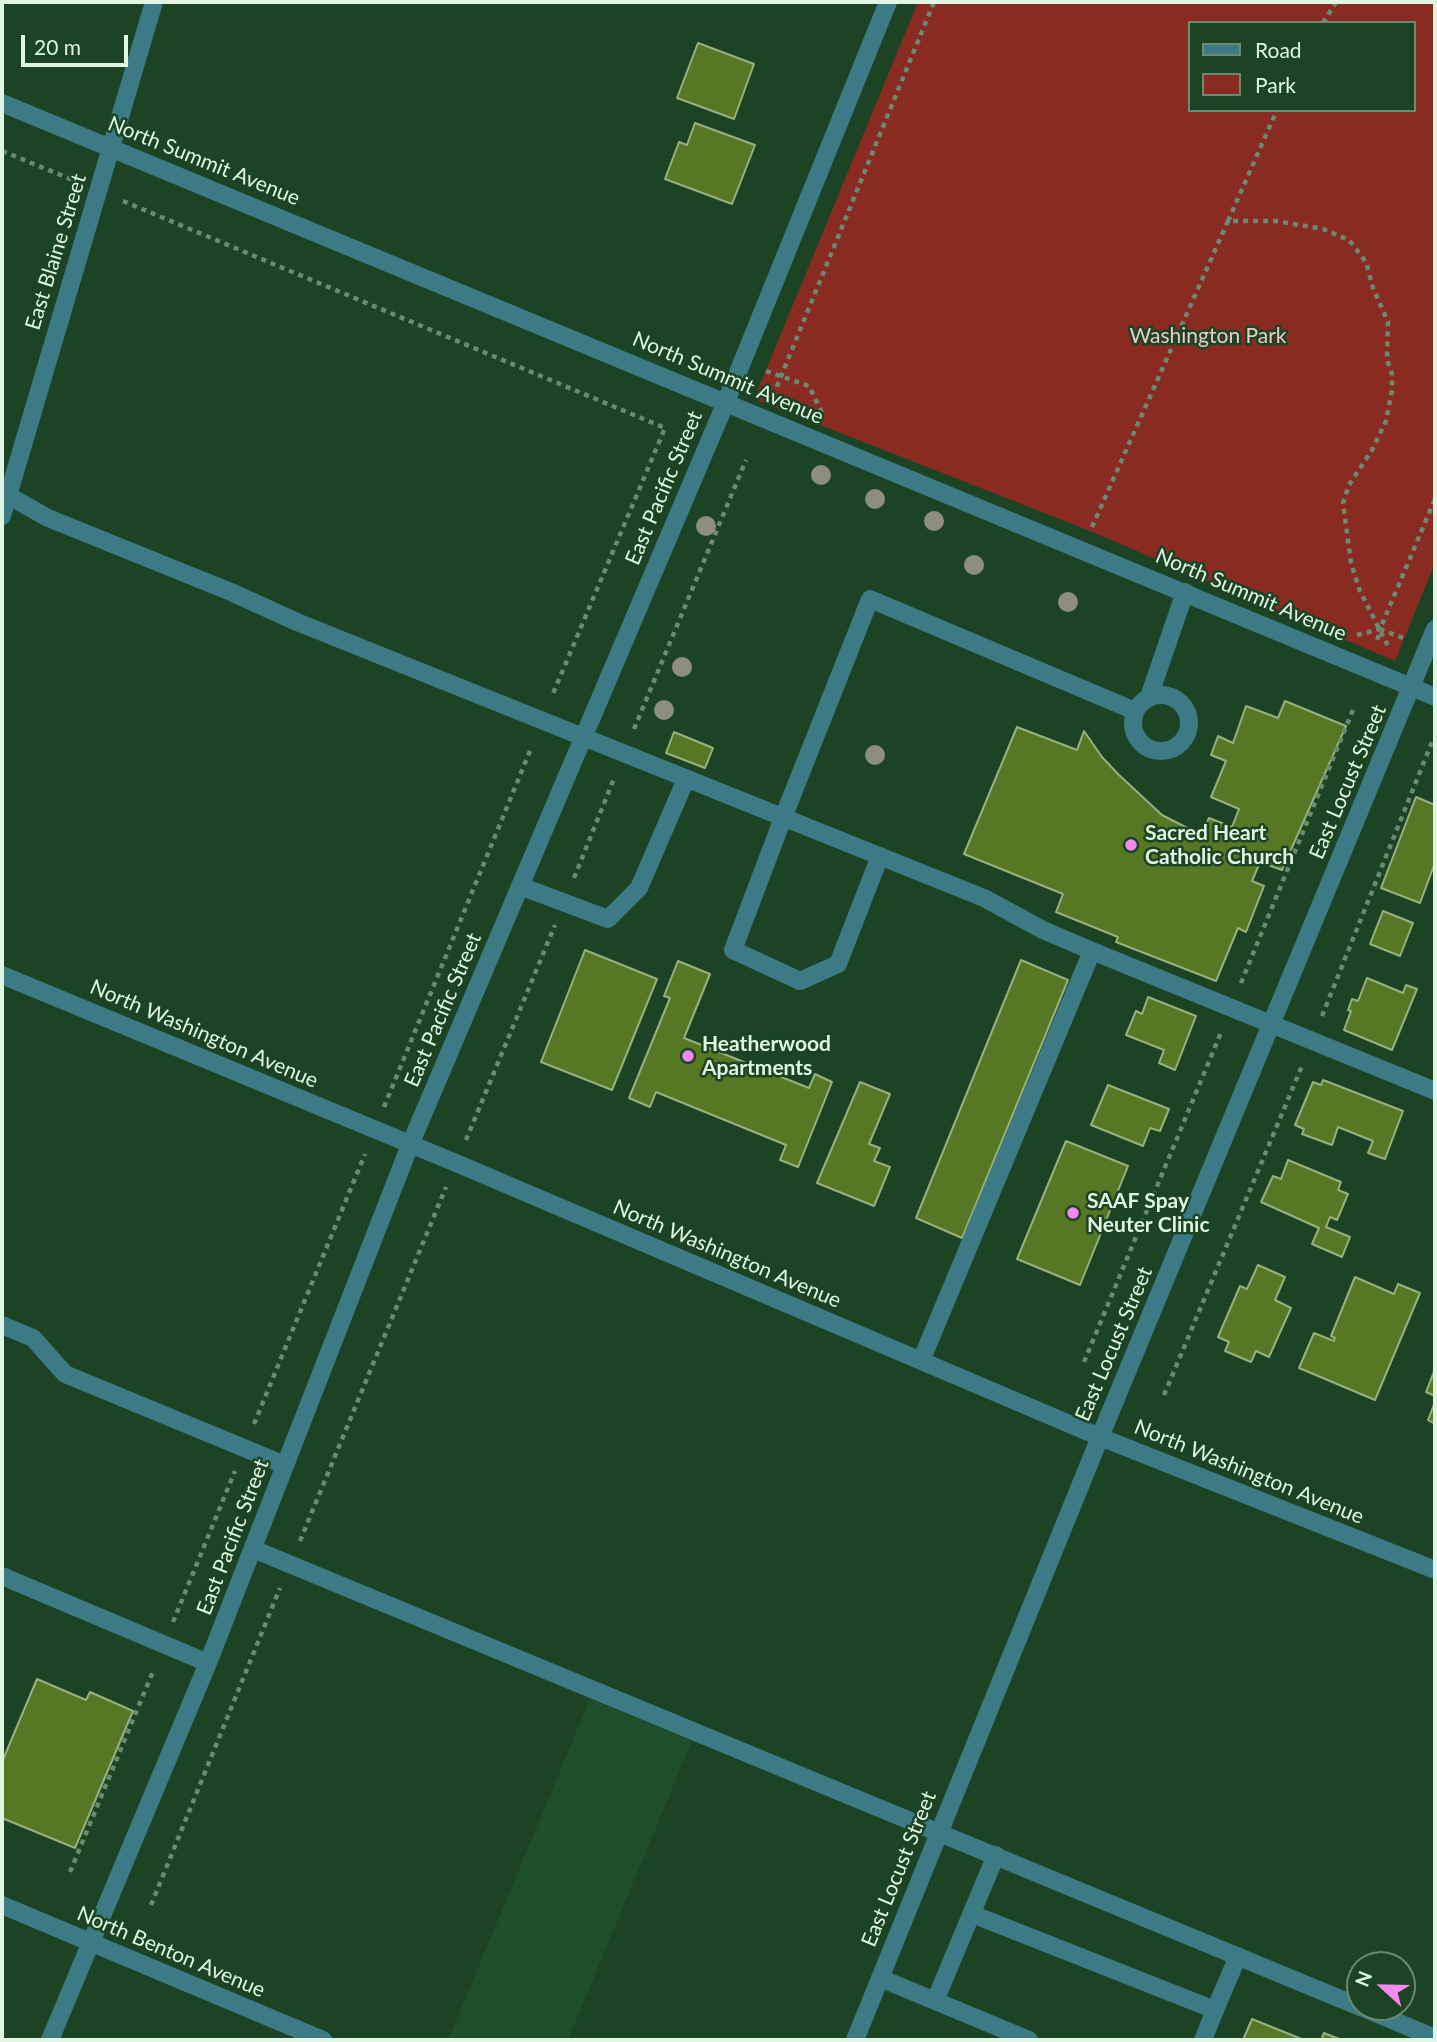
<!DOCTYPE html>
<html>
<head>
<meta charset="utf-8">
<style>
  body { margin:0 }
  #map { position:relative; width:1437px; height:2042px; overflow:hidden; background:#1b4324; font-family:Lato,sans-serif }
  canvas { display:block }
  .frame { position:absolute; inset:0; border:4px solid #e0f6e3; pointer-events:none }
  .legend { position:absolute; left:1188px; top:21px; width:228px; height:91px; box-sizing:border-box; background:#1b4324; border:2px solid #6a8b70; margin:0; padding:9px 12px; list-style:none; font-size:21px; color:#e0f6e3 }
  .legend li { display:flex; align-items:center; gap:14px; height:35px }
  .legend b { width:35px; border:2px solid #6a8b70 }
  .north { position:absolute; left:1346px; top:1951px; width:70px; height:70px; box-sizing:border-box; background:#1b4324; border:2px solid #6a8b70; border-radius:50%; rotate:292deg; font-size:19px; font-weight:700; line-height:28px; text-align:center; color:#e0f6e3 }
  .north::after { content:''; display:block; margin:auto; width:24px; height:32px; background:#f589ef; clip-path:polygon(50% 0,100% 100%,50% 72%,0 100%) }
  .scale { position:absolute; left:21px; top:35px; width:107px; height:32px; box-sizing:border-box; border:4px solid #e0f6e3; border-top:0; padding-left:9px; font-size:21px; line-height:24px; white-space:nowrap; color:#e0f6e3; -webkit-text-stroke:5px #1b4324; paint-order:stroke }
</style>
</head>
<body>
<div id="map">
<canvas width="1437" height="2042"></canvas>
<div class="frame"></div>
<ul class="legend">
<li><b style="height:9px;background:#3c7b85"></b>Road</li>
<li><b style="height:19px;background:#8a2b22"></b>Park</li>
</ul>
<div class="north">N</div>
<div class="scale">20 m</div>
</div>
<script>
const context = document.querySelector('canvas').getContext('2d');
context.lineJoin = 'round';
function fillPath(path, color) {
  context.fillStyle = color;
  context.fill(path, 'evenodd');
}
function stroke(path, color, width, dash) {
  context.strokeStyle = color;
  context.lineWidth = width;
  context.lineCap = dash ? 'butt' : 'round';
  context.setLineDash(dash || []);
  context.stroke(path);
}
function write(font, color, halo, rows, align = 'center') {
  context.font = font + ' Lato,sans-serif';
  context.lineWidth = 5;
  context.setLineDash([]);
  context.textBaseline = 'middle';
  context.strokeStyle = halo;
  context.fillStyle = color;
  for (const [text, x, y, turn = 0] of rows) {
    context.save();
    context.translate(x, y);
    context.rotate((+turn || 0) * Math.PI / 180);
    context.textAlign = isNaN(turn) ? turn : align;
    if (halo) context.strokeText(text, 0, 0);
    context.fillText(text, 0, 0);
    context.restore();
  }
}
fillPath(new Path2D(`
  M590,1699L692,1741L568,2040H448Z`), '#1f4e2b');
fillPath(new Path2D(`
  M918,2H1435V563L1395,661L1090,531L754,399ZM1190,23H1414V110H1190Z`), '#8a2b22');
const building = new Path2D(`
  M698,43L754,64L734,119L677,98Z
  M695,123L755,145L732,204L665,179L679,142L687,145Z
  M1285,701L1346,726L1282,870L1260,862L1252,881L1264,886L1246,932L1238,928L1216,981L1116,942L1118,937L1056,912L1063,894L964,854L1017,727L1077,750L1084,731L1102,757L1118,774L1162,815L1201,835L1209,818L1232,827L1239,809L1211,797L1226,761L1211,755L1218,736L1233,743L1246,706L1278,718Z
  M674,732L713,748L705,768L666,753Z
  M1416,797L1435,805V863L1420,903L1381,888Z
  M1383,911L1413,923L1400,956L1370,944Z
  M585,950L657,979L612,1090L541,1062Z
  M1021,960L1068,980L962,1238L916,1218Z
  M678,961L710,974L684,1038L809,1088L815,1074L832,1082L798,1167L780,1160L786,1145L656,1092L650,1107L629,1098L670,998L664,996Z
  M1367,978L1403,993L1406,985L1417,989L1392,1050L1344,1030L1351,1011L1348,1010L1352,999L1358,1001Z
  M1148,997L1196,1016L1175,1070L1159,1063L1164,1050L1126,1035L1136,1011L1142,1014Z
  M1323,1080L1403,1111L1385,1159L1368,1153L1373,1141L1338,1127L1332,1145L1302,1134L1304,1129L1295,1125L1313,1082L1321,1085Z
  M860,1082L890,1094L869,1144L880,1148L874,1161L890,1167L874,1206L817,1183Z
  M1108,1085L1169,1109L1160,1131L1150,1128L1143,1146L1091,1125Z
  M1066,1141L1128,1166L1080,1285L1017,1259Z
  M1288,1160L1341,1182L1338,1190L1348,1194L1337,1220L1330,1217L1326,1227L1350,1237L1342,1257L1312,1244L1319,1228L1261,1202L1273,1176L1281,1179Z
  M1258,1265L1285,1277L1275,1300L1291,1308L1269,1357L1256,1351L1251,1362L1225,1351L1229,1342L1218,1337L1240,1286L1247,1289Z
  M1355,1277L1394,1294L1398,1284L1420,1293L1375,1400L1299,1368L1314,1333L1334,1341L1335,1338L1331,1336Z
  M1435,1369V1396L1426,1392Z
  M1435,1402V1424L1428,1420Z
  M37,1679L86,1700L90,1692L133,1711L75,1848L2,1818V1762Z
  M1252,2019L1304,2040H1243Z
  M1324,2033L1342,2040H1321Z`);
fillPath(building, '#567824');
stroke(building, '#99b081', 2);
stroke(new Path2D(`
  M1323,23L1336,2
  M2,151L73,180
  M123,201L665,428L552,696
  M1228,221L1277,110
  M766,371L809,386L822,413
  M773,396L934,2
  M1092,527L1228,221H1276L1323,229L1349,240L1366,262L1373,288L1388,322L1387,360L1392,374V390L1386,421L1372,450L1349,485L1343,503L1351,563L1360,591L1389,648
  M1357,635L1380,629L1376,645
  M1403,638L1380,629L1435,499
  M634,729L746,460
  M574,878L615,776
  M1241,983L1353,710
  M1322,1016L1432,742L1435,743
  M384,1107L532,746
  M466,1140L555,925
  M1084,1362L1222,1030
  M1164,1395L1302,1066
  M254,1424L365,1154
  M300,1541L446,1187
  M173,1622L235,1471
  M70,1872L154,1669
  M151,1905L280,1588`), '#6a8b71', 4.5, [5, 5]);
stroke(new Path2D(`
  M2,103L1435,697
  M2,492L48,518L231,592L297,622L984,898L1043,930L1092,951L1435,1091
  M2,516L154,2
  M1133 723a28 28 0 1 1 56 0a28 28 0 1 1-56 0Z
  M1149,697L1185,592
  M880,856L838,964L800,981L733,950L783,818L870,599L1135,711
  M520,886L608,919L639,888L686,779
  M2,975L456,1163L1100,1437L1435,1570
  M2,1325L33,1338L65,1374L285,1465
  M921,1361L1092,951
  M253,1549L1360,2007
  M2,1576L208,1663
  M2,1905L323,2040
  M972,1914L1215,2010L1203,2040
  M880,1978L1029,2040
  M935,2001L996,1855
  M1361,2007L1435,2038
  M1215,2010L1238,1956
  M50,2040L208,1663L410,1145L726,402L888,2
  M855,2040L1100,1437L1435,629`), '#3c7b85', 18);
context.fillStyle = '#8d8e7d';
for (const [x, y] of [
  [821,475],
  [875,499],
  [934,521],
  [706,526],
  [974,565],
  [1068,602],
  [682,667],
  [664,710],
  [875,755]
]) {
  context.beginPath();
  context.arc(x, y, 10, 0, 2 * Math.PI);
  context.fill();
}
for (const [x, y, r, color] of [
  [1131,845,7,"#f589ef"],
  [688,1056,7,"#f589ef"],
  [1073,1213,7,"#f589ef"]
]) {
  const dot = new Path2D();
  dot.arc(x, y, r, 0, 2 * Math.PI);
  context.fillStyle = color;
  context.fill(dot);
  stroke(dot, '#1b4324', 2.5);
}
write('21px', '#e0f6e3', '#1b4324', [
  ["North Summit Avenue",204,161,22],
  ["East Blaine Street",56,252,-73],
  ["North Summit Avenue",728,378,23],
  ["East Pacific Street",664,488,-67],
  ["North Summit Avenue",1251,595,23],
  ["East Locust Street",1348,782,-67],
  ["East Pacific Street",443,1010,-67],
  ["North Washington Avenue",204,1034,23],
  ["North Washington Avenue",727,1254,23],
  ["East Locust Street",1114,1344,-67],
  ["North Washington Avenue",1249,1472,22],
  ["East Pacific Street",233,1537,-69],
  ["East Locust Street",899,1869,-68],
  ["North Benton Avenue",171,1952,23]
]);
write('21px', '#eacbc6', '#1b4324', [
  ["Washington Park",1208,336]
]);
write('bold 21px', '#e0f6e3', '#1b4324', [
  ["Sacred Heart",1145,833],
  ["Catholic Church",1145,857],
  ["Heatherwood",702,1044],
  ["Apartments",702,1068],
  ["SAAF Spay",1087,1201],
  ["Neuter Clinic",1087,1225]
], 'left');
</script>
</body>
</html>
